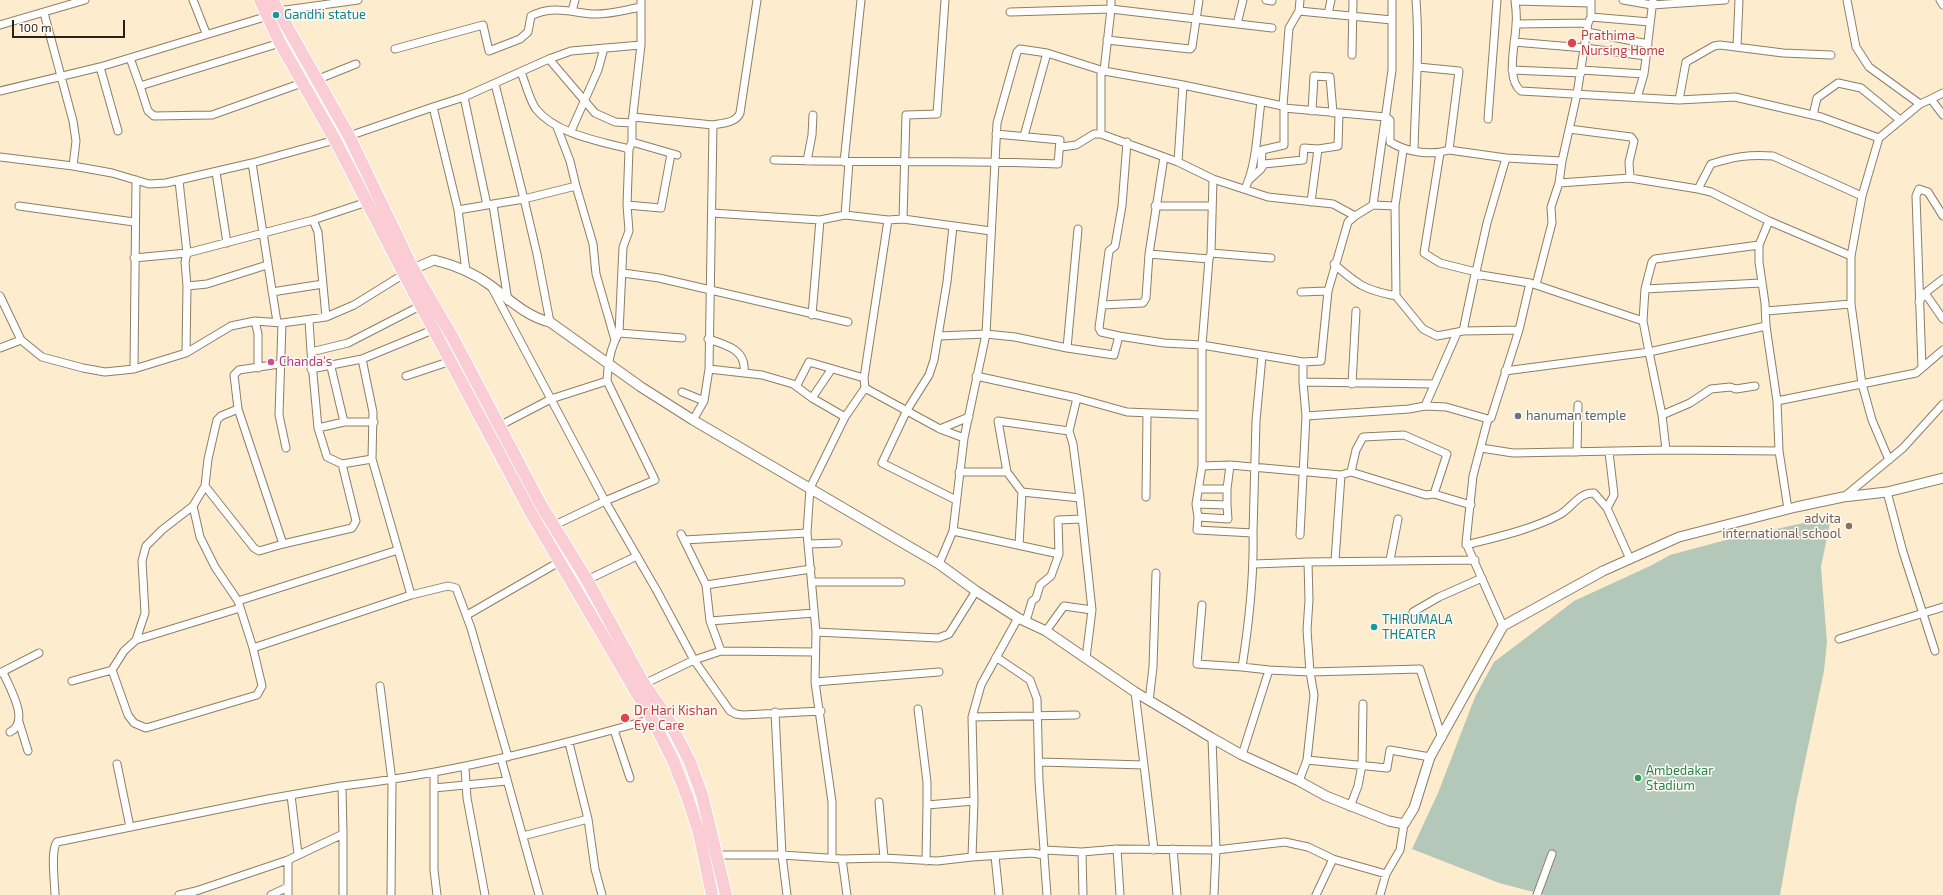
<!DOCTYPE html>
<html>
<head>
<meta charset="utf-8">
<style>
  body { margin:0 }
  #map { position:relative; width:1943px; height:895px; overflow:hidden; background:#feeccf; font-family:"Exo 2",sans-serif }
  canvas { display:block }
  .scale { position:absolute; left:12px; top:20px; width:113px; height:18px; box-sizing:border-box; border:2px solid #282217; border-top:0; padding-left:5px; font-size:12px; line-height:14px; white-space:nowrap; color:#282217; -webkit-text-stroke:3px #fffbf5; paint-order:stroke }
</style>
</head>
<body>
<div id="map">
<canvas width="1943" height="895"></canvas>
<div class="scale">100 m</div>
</div>
<script>
const context = document.querySelector('canvas').getContext('2d');
context.lineJoin = 'round';
function fillPath(path, color) {
  context.fillStyle = color;
  context.fill(path, 'evenodd');
}
function stroke(path, color, width, dash) {
  context.strokeStyle = color;
  context.lineWidth = width;
  context.lineCap = dash ? 'butt' : 'round';
  context.setLineDash(dash || []);
  context.stroke(path);
}
function write(font, color, halo, rows, align = 'center') {
  context.font = font + ' "Exo 2",sans-serif';
  context.lineWidth = 3;
  context.setLineDash([]);
  context.textBaseline = 'middle';
  context.strokeStyle = halo;
  context.fillStyle = color;
  for (const [text, x, y, turn = 0] of rows) {
    context.save();
    context.translate(x, y);
    context.rotate((+turn || 0) * Math.PI / 180);
    context.textAlign = isNaN(turn) ? turn : align;
    if (halo) context.strokeText(text, 0, 0);
    context.fillText(text, 0, 0);
    context.restore();
  }
}
fillPath(new Path2D(`
  M1831,517L1821,567L1827,642L1824,671L1796,804L1780,895H1545L1499,883L1412,849L1438,793L1475,697L1494,662L1527,637L1574,601L1652,565L1670,555L1726,540Z`), '#b4c8b9');
const minor = new Path2D(`
  M193,0L206,33
  M1111,0V9L1272,28
  M1266,0L1272,1
  M1623,0L1652,5L1725,0
  M1847,0L1856,47L1869,67L1920,104
  M1940,0L1943,5
  M1591,3L1515,1C1516,8 1517,16 1516,24C1516,41 1505,79 1521,91L1679,100L1735,97L1821,117L1879,138L1920,104L1931,99L1943,115
  M278,11L358,0
  M572,11L575,0
  M1299,11L1300,0
  M1010,12L1111,9L1104,71
  M1328,14L1331,0
  M1591,17L1650,22
  M1237,24L1243,0
  M1516,24L1588,23
  M0,25L85,0
  M1587,32L1648,44
  M1107,40L1190,49L1192,47L1199,0
  M1514,42L1585,48L1646,56
  M280,43L140,86L148,111L154,116L212,115L302,83
  M1737,47L1739,0
  M395,49L483,25L489,51L520,39L528,32L531,16C553,5 569,12 592,14C608,15 625,10 641,7
  M1352,55L1353,0
  M130,58L140,86
  M549,59L595,113L615,122L632,123
  M100,67L118,131
  M1418,67L1459,71L1449,150
  M1101,70V134
  M1512,70L1581,73
  M1581,70L1644,74
  M521,72C525,82 530,101 536,109C556,134 599,141 629,149
  M316,80L356,64
  M0,91L100,67L268,16
  M1637,98L1644,74L1653,0
  M1931,99L1943,93
  M1679,100L1686,62L1714,46L1720,45L1783,53L1831,55
  M1283,106L1289,28L1299,11L1392,20
  M1312,111L1314,76L1330,77L1333,113
  M1813,115L1817,98L1838,83L1861,88L1900,120
  M633,117L713,125L709,369L704,401L693,420
  M1488,119L1497,0
  M713,125C723,123 736,123 740,113L757,0
  M557,127L570,161L576,186
  M1569,129L1631,137L1634,141L1629,162L1630,178
  M571,131L598,70L604,48
  M349,136L433,107
  M1024,136L1047,53
  M632,142L677,155
  M1061,147L1076,145L1094,134H1101L1178,162L1213,179L1268,197L1333,204L1355,216L1348,222L1328,291L1321,361L1303,362L1202,345V466L1196,504L1198,517L1197,530L1253,533L1256,421L1262,356
  M1403,150L1395,206L1396,296L1423,329L1437,336L1463,331L1519,330
  M1414,151C1415,101 1420,50 1416,0
  M1440,153L1424,253L1440,263L1476,272L1475,274L1530,283L1643,321L1649,352L1766,326L1765,303L1759,262V245L1769,221L1711,192L1698,189L1630,178L1559,183
  M0,157L73,166L76,141L73,121L44,13
  M774,160C868,163 963,160 1058,164L1060,140L996,134
  M807,161L812,135L813,115
  M844,162L861,0
  M1178,162L1183,85
  M252,163L277,322
  M73,166L112,173L149,184L166,183L252,163L335,140
  M1261,168L1262,150L1284,145V108
  M216,172L227,243
  M179,181L187,253L185,262L187,286L186,353
  M1248,181L1261,169L1264,164L1303,160L1304,148L1318,149
  M1245,189C1257,163 1257,130 1261,102
  M1698,189L1711,164C1733,157 1749,154 1773,156L1862,196L1879,138
  M1311,202L1318,149L1338,146L1339,114
  M487,205L524,199L495,84
  M493,205L508,301
  M627,205L661,208L671,154
  M1373,205L1395,206
  M19,206L134,222
  M1155,206H1212
  M458,210L487,205L464,97
  M712,213L820,220L845,215L888,220L903,219L991,231
  M845,215L849,162
  M1355,216L1373,205L1392,70V0
  M903,219L906,115L937,114L945,0
  M313,220L318,232L326,317
  M1769,221L1851,256
  M953,226L947,282L934,360L929,375L907,410L882,463L956,500
  M1211,253L1271,258
  M134,258L187,253L313,220L367,202
  M1209,259L1211,253L1213,179
  M1334,264C1358,285 1365,290 1396,296
  M466,271L458,210L433,107L464,97L549,59L571,51L641,45
  M1476,272L1487,223L1506,158
  M623,273L659,278L848,322
  M187,286L207,284L267,265
  M491,286L605,501L657,591L694,660L730,711L736,714L743,715L821,711
  M1645,289L1652,262L1655,259L1759,245
  M272,292L323,284
  M1301,292L1328,291
  M1925,293L1943,319
  M0,296L21,340L0,348
  M1919,302L1925,293L1943,279
  M1851,304L1862,384L1872,420L1889,460
  M1102,305L1109,251L1115,246L1122,206L1127,142
  M1766,311L1851,304V256L1862,196
  M812,315L820,220
  M309,320L311,352L348,343L422,305
  M255,321L258,334V368
  M1643,321L1645,289L1761,283
  M550,322L537,254L524,199L576,186L593,244L596,274L615,340
  M282,323L279,415L286,448
  M1766,326L1777,401L1779,451
  M1463,331L1475,274
  M619,333L682,338
  M1457,333L1425,406L1446,407L1488,419
  M939,336L986,334L1015,337L1067,348L1078,229
  M1119,336L1101,332L1099,328L1102,305L1143,303L1146,298L1149,254
  M708,339C727,345 747,350 744,373
  M21,340L42,357L83,368L105,372L134,369L186,353L231,326L255,321L282,323L326,317L354,305L404,274
  M1067,348L1114,355L1119,336L1164,343L1202,345L1209,259L1149,254L1164,157
  M311,352L318,428L327,457L342,464L372,459L373,412L362,359
  M1303,362V382L1306,416L1409,409L1425,406
  M279,364L239,370L234,375L238,409L283,544L352,528L356,521L342,464
  M331,367L344,422
  M1922,368L1943,350
  M134,369L136,180
  M311,369L362,359L435,329
  M709,369L762,375L793,384L812,398L845,417
  M1505,371L1649,352L1662,415L1666,450
  M406,376L451,361
  M976,376L1077,398L1069,431L998,421L1007,472
  M1303,382L1434,384
  M1352,384L1356,311
  M797,385L809,362L864,378
  M865,388L940,429L964,438
  M682,392L704,401
  M812,398L831,370
  M1077,398L1127,412L1201,415
  M1777,401L1916,373L1922,368L1916,196L1919,189L1928,192L1943,216
  M1662,415L1690,403L1711,389L1730,387L1736,389L1755,386
  M499,426L551,399L607,381
  M318,428L344,422H374
  M940,429L969,417
  M1069,431L1073,444L1080,498L1092,610L1086,658
  M1481,448L1513,453L1666,450L1779,451L1788,509
  M1577,452L1578,405
  M372,459L411,595
  M1202,466L1230,465L1341,475L1351,472L1426,495L1434,494L1471,505
  M959,472H1007L1022,492L1019,545
  M1351,472L1356,450L1363,437L1404,435L1447,454L1434,494
  M205,486L254,548L259,551L283,544
  M1199,489H1227
  M1022,492L1080,498
  M1887,492L1903,552L1935,651
  M1146,497L1147,414
  M1844,497L1903,448L1943,404
  M1196,504L1227,505V489L1230,465
  M1607,508L1614,495L1609,452
  M1198,517L1228,519L1227,505
  M553,526L605,501L655,480L607,381C608,364 610,348 619,333L623,247L629,231L627,205L629,149L632,142V123L641,45V0
  M953,531L1059,554L1058,520L1081,519
  M807,533L810,488L845,417L865,388L864,378L888,220
  M1253,533C1254,578 1249,623 1242,667L1269,670
  M681,534L706,585L710,621L721,651
  M1300,535L1306,416
  M684,540L807,533L816,632L815,682L832,802V858
  M809,544L838,543
  M1466,545C1497,537 1530,530 1559,515C1572,508 1579,492 1594,493L1607,508L1630,559
  M1390,560L1398,519
  M1335,561L1341,475
  M939,564L953,531L964,438L986,334L997,123L1017,52L1020,49L1047,53L1104,71L1183,85L1283,106L1284,108L1386,117L1390,120V142C1407,152 1430,156 1449,150L1506,158L1562,161
  M1254,564L1308,562
  M587,580L637,556
  M812,582H901
  M706,585L811,569
  M238,601L398,550
  M1202,605L1197,664L1242,667
  M1413,612L1439,597L1482,578
  M467,615L559,562
  M710,621L814,613
  M1026,621L1032,601L1036,598L1040,585L1051,576L1059,554
  M1503,626L1466,543L1473,476L1488,419L1491,418L1519,330L1530,283L1536,285L1552,223L1551,207L1559,183L1562,161L1577,94L1588,23L1591,17V0
  M1046,631L1064,606L1092,610
  M816,632L938,638L949,634L976,591
  M1839,639L1943,607
  M136,640L145,613L142,561L146,546L162,530L193,506L205,486L208,459L217,420L221,416L238,409
  M253,648L411,595L448,586L456,588L471,628L508,757
  M996,657L1030,680L1037,699L1039,781L1044,850
  M112,670L124,651L136,640L240,608
  M3,672C9,687 31,722 10,732
  M0,673L39,653
  M72,681L112,670L128,715L134,723L146,728L257,695L262,686L253,648L238,601L215,567L200,537L193,506
  M815,682L939,672
  M644,684L694,660L721,651L815,652
  M380,686L392,781L391,895
  M1149,701L1153,667L1156,573
  M918,709L927,782V805L974,801L972,717L981,685L1018,618
  M775,712L782,855L787,895
  M972,717L1076,715
  M19,722L28,751
  M614,730L630,778
  M1212,738L1216,850L1214,895
  M569,743L588,819L595,869L602,895
  M1242,755L1269,670L1310,672L1420,669L1442,738
  M501,758L539,895
  M1307,760L1387,768L1390,750L1430,757
  M1040,762L1144,765L1135,692
  M117,764L130,827
  M1144,765L1154,850
  M465,768L467,798L485,895
  M434,773V870L437,895
  M1299,781L1307,760L1314,695L1310,672L1307,630L1309,600L1308,562L1475,560
  M434,788L507,781
  M291,795L298,854
  M879,802L884,858
  M1350,807L1358,786L1362,765L1363,704
  M523,836L588,819
  M1117,849L1120,895
  M1173,849L1177,895
  M1082,852L1083,895
  M718,855H782L842,859L884,858L937,861L972,857L1032,853L1044,855V850L1082,852L1117,849L1216,850L1285,842L1308,847L1333,859L1386,874
  M1044,855L1047,895
  M995,856L999,895
  M972,857L974,801
  M842,859L847,895
  M926,861L927,805
  M55,895C55,883 50,851 57,842L268,799L342,786
  M179,895L196,891L288,860L343,834L342,786C448,774 549,748 652,719
  M271,895L288,887
  M288,895V860
  M343,895V834
  M1316,895L1333,859
  M1380,895L1386,874L1400,850L1404,824
  M1537,895L1552,854`);
const tertiary = new Path2D(`
  M413,269L434,260C454,265 474,273 490,285C509,299 527,317 550,322L641,387L693,420L939,564L976,591L1018,618L1046,631L1135,692L1212,738L1242,755L1299,781L1326,796L1389,821L1404,824L1414,808L1430,757L1503,626L1603,571L1679,537L1796,507L1843,497L1887,492L1943,478`);
const primary = new Path2D(`
  M260,0L280,43L335,140L404,274L531,513L652,719L673,760L688,799L699,833L712,895
  M272,0L349,136L413,269L453,338L541,505L587,580L644,684L667,717L690,762L702,795L726,895`);
stroke(minor, '#8e7e64', 9);
stroke(tertiary, '#8e7e64', 11);
stroke(primary, '#fff', 14);
stroke(minor, '#fff', 7);
stroke(tertiary, '#fff', 9);
stroke(primary, '#faccd4', 12);
for (const [x, y, r, color] of [
  [276,15,4,"#0f9aa8"],
  [1572,43,5,"#e0444e"],
  [271,362,4,"#d1479c"],
  [1518,416,4,"#6b7280"],
  [1849,526,4,"#8d6e63"],
  [1374,627,4,"#0f9aa8"],
  [625,718,5,"#e0444e"],
  [1638,778,4,"#2e9e5b"]
]) {
  const dot = new Path2D();
  dot.arc(x, y, r, 0, 2 * Math.PI);
  context.fillStyle = color;
  context.fill(dot);
  stroke(dot, '#fffbf5', 1.5);
}
write('13px', '#0d838f', '#fffbf5', [
  ["Gandhi statue",284,15],
  ["THIRUMALA",1382,620],
  ["THEATER",1382,635]
], 'left');
write('13px', '#be3a42', '#fffbf5', [
  ["Prathima",1581,36],
  ["Nursing Home",1581,51],
  ["Dr Hari Kishan",634,711],
  ["Eye Care",634,726]
], 'left');
write('13px', '#b23c85', '#fffbf5', [
  ["Chanda's",279,362]
], 'left');
write('13px', '#5b616d', '#fffbf5', [
  ["hanuman temple",1526,416]
], 'left');
write('13px', '#785e54', '#fffbf5', [
  ["advita",1841,519],
  ["international school",1841,534]
], 'right');
write('13px', '#27864d', '#fffbf5', [
  ["Ambedakar",1646,771],
  ["Stadium",1646,786]
], 'left');
</script>
</body>
</html>
